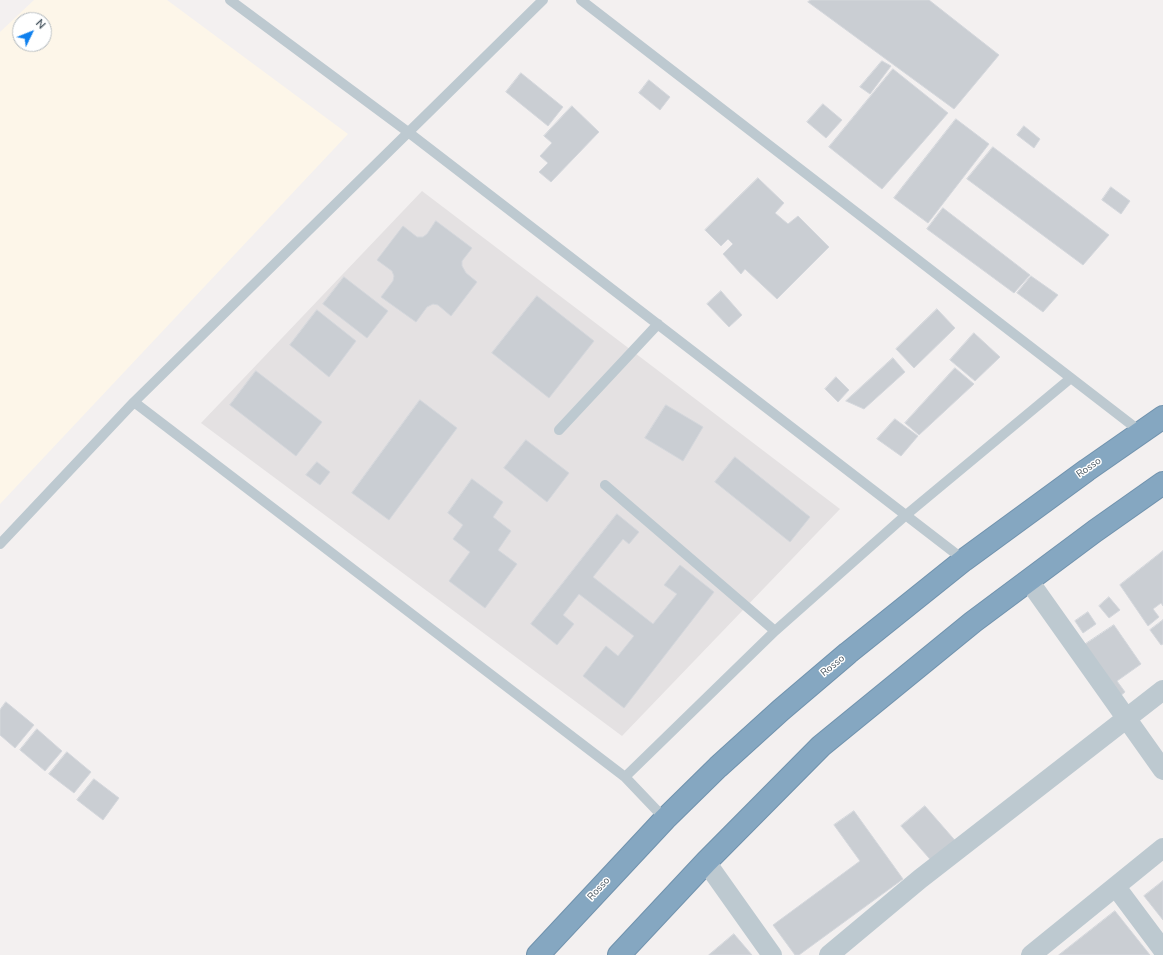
<!DOCTYPE html>
<html>
<head>
<meta charset="utf-8">
<style>
  body { margin:0 }
  #map { position:relative; width:1163px; height:955px; overflow:hidden; background:#f3f0f0; font-family:"Nunito Sans",sans-serif }
  canvas { display:block }
  .north { position:absolute; left:12px; top:12px; width:40px; height:40px; box-sizing:border-box; background:#fff; border:1px solid #b5bbbf; border-radius:50%; rotate:47deg; font-size:11px; font-weight:700; line-height:16px; text-align:center; color:#47555f }
  .north::after { content:''; display:block; margin:auto; width:14px; height:18px; background:#0f80ee; clip-path:polygon(50% 0,100% 100%,50% 72%,0 100%) }
</style>
</head>
<body>
<div id="map">
<canvas width="1163" height="955"></canvas>
<div class="north">N</div>
</div>
<script>
const context = document.querySelector('canvas').getContext('2d');
context.lineJoin = 'round';
function fillPath(path, color) {
  context.fillStyle = color;
  context.fill(path, 'evenodd');
}
function stroke(path, color, width, dash) {
  context.strokeStyle = color;
  context.lineWidth = width;
  context.lineCap = dash ? 'butt' : 'round';
  context.setLineDash(dash || []);
  context.stroke(path);
}
function write(font, color, halo, rows, align = 'center') {
  context.font = font + ' "Nunito Sans",sans-serif';
  context.lineWidth = 3;
  context.setLineDash([]);
  context.textBaseline = 'middle';
  context.strokeStyle = halo;
  context.fillStyle = color;
  for (const [text, x, y, turn = 0] of rows) {
    context.save();
    context.translate(x, y);
    context.rotate((+turn || 0) * Math.PI / 180);
    context.textAlign = isNaN(turn) ? turn : align;
    if (halo) context.strokeText(text, 0, 0);
    context.fillText(text, 0, 0);
    context.restore();
  }
}
fillPath(new Path2D(`
  M34,0H167L348,134L0,504V32ZM20,20H44V44H20Z`), '#fdf6e9');
fillPath(new Path2D(`
  M422,191L840,509L622,736L201,423Z`), '#e4e1e2');
const building = new Path2D(`
  M811,0H929L999,55L954,109L808,2Z
  M882,61L891,66L870,94L860,87Z
  M893,69L948,113L882,189L829,147Z
  M521,73L563,107L548,126L506,92Z
  M649,80L670,97L660,110L639,93Z
  M823,104L842,120L826,138L807,122Z
  M572,106L599,132L551,182L539,172L548,163L540,156L552,143L544,136Z
  M956,119L989,144L928,223L894,198Z
  M1024,126L1040,139L1034,148L1017,135Z
  M993,147L1109,235L1083,265L967,179Z
  M758,178L784,203L775,213L788,224L798,216L829,247L777,299L745,269L741,274L723,254L733,244L728,239L721,246L705,230Z
  M1111,187L1130,201L1121,214L1102,200Z
  M943,208L1030,275L1014,293L927,229Z
  M436,221L472,248L462,261V266L466,273L477,282L451,316L438,305L433,304L427,307L416,322L381,297L393,281L394,276L392,271L377,260L403,226L417,237H423L427,234Z
  M1031,276L1058,295L1043,312L1017,293Z
  M344,277L388,311L367,338L323,304Z
  M721,291L742,315L729,327L707,304Z
  M537,296L594,341L549,398L492,353Z
  M937,309L955,328L914,368L896,349Z
  M317,310L356,341L329,377L290,345Z
  M974,333L1000,357L975,381L950,360Z
  M893,358L905,372L864,409L846,401Z
  M955,368L974,384L919,435L905,423Z
  M256,371L322,422L296,456L230,405Z
  M836,377L849,390L838,402L825,389Z
  M420,400L457,428L389,520L352,493Z
  M666,405L703,427L683,461L645,438Z
  M895,419L918,436L901,456L877,439Z
  M526,440L569,473L547,502L504,468Z
  M735,457L810,517L790,542L715,482Z
  M317,462L330,472L320,485L306,475Z
  M472,479L503,502L493,517L511,531L498,550L517,564L485,608L449,581L470,552L453,539L463,525L448,513Z
  M617,514L639,532L629,544L623,539L593,577L653,624L677,594L664,585L680,565L714,592L624,708L583,676L606,646L618,656L634,636L579,594L563,615L574,624L557,645L531,624Z
  M1163,551V606L1161,603L1153,609L1159,617L1148,626L1120,585Z
  M1109,597L1120,610L1109,618L1099,606Z
  M1088,612L1096,624L1083,633L1075,621Z
  M1163,620V644L1161,645L1150,630Z
  M1114,625L1141,664L1117,681L1125,692L1119,697L1081,647Z
  M6,702L34,725L15,748L0,735V710Z
  M37,729L62,751L45,771L20,750Z
  M67,752L91,772L74,793L49,774Z
  M94,779L119,798L103,820L77,800Z
  M925,806L959,845L935,865L901,826Z
  M854,811L903,879L799,955H795L773,925L860,861L834,825Z
  M1163,881V920L1144,896Z
  M1115,911L1150,955H1059Z
  M734,934L752,955H709Z`);
fillPath(building, '#caced3');
stroke(building, '#d4d7dc', 1);
const highway = new Path2D(`
  M538,955L665,819L718,767L781,710L848,653L964,560L1087,470L1163,417
  M619,955L706,862L821,746L973,622L1095,531L1163,483`);
stroke(highway, '#7092ad', 24);
stroke(new Path2D(`
  M230,0L408,132L964,560
  M581,0L1141,432
  M134,402L625,777L665,819
  M559,430L658,324
  M605,485L775,631
  M0,544L134,402L543,0
  M625,777L775,631L906,515L1071,378`), '#bdc9d0', 10);
stroke(new Path2D(`
  M1029,581L1163,770
  M706,862L772,955
  M1116,887L1163,950
  M829,955L920,879L1163,690
  M1031,955L1163,848`), '#bdc9d0', 20);
stroke(highway, '#85a7c1', 22);
write('10px', '#47555f', '#fff', [
  ["Rosso",1089,468,-35],
  ["Rosso",833,666,-40],
  ["Rosso",599,889,-47]
]);
</script>
</body>
</html>
